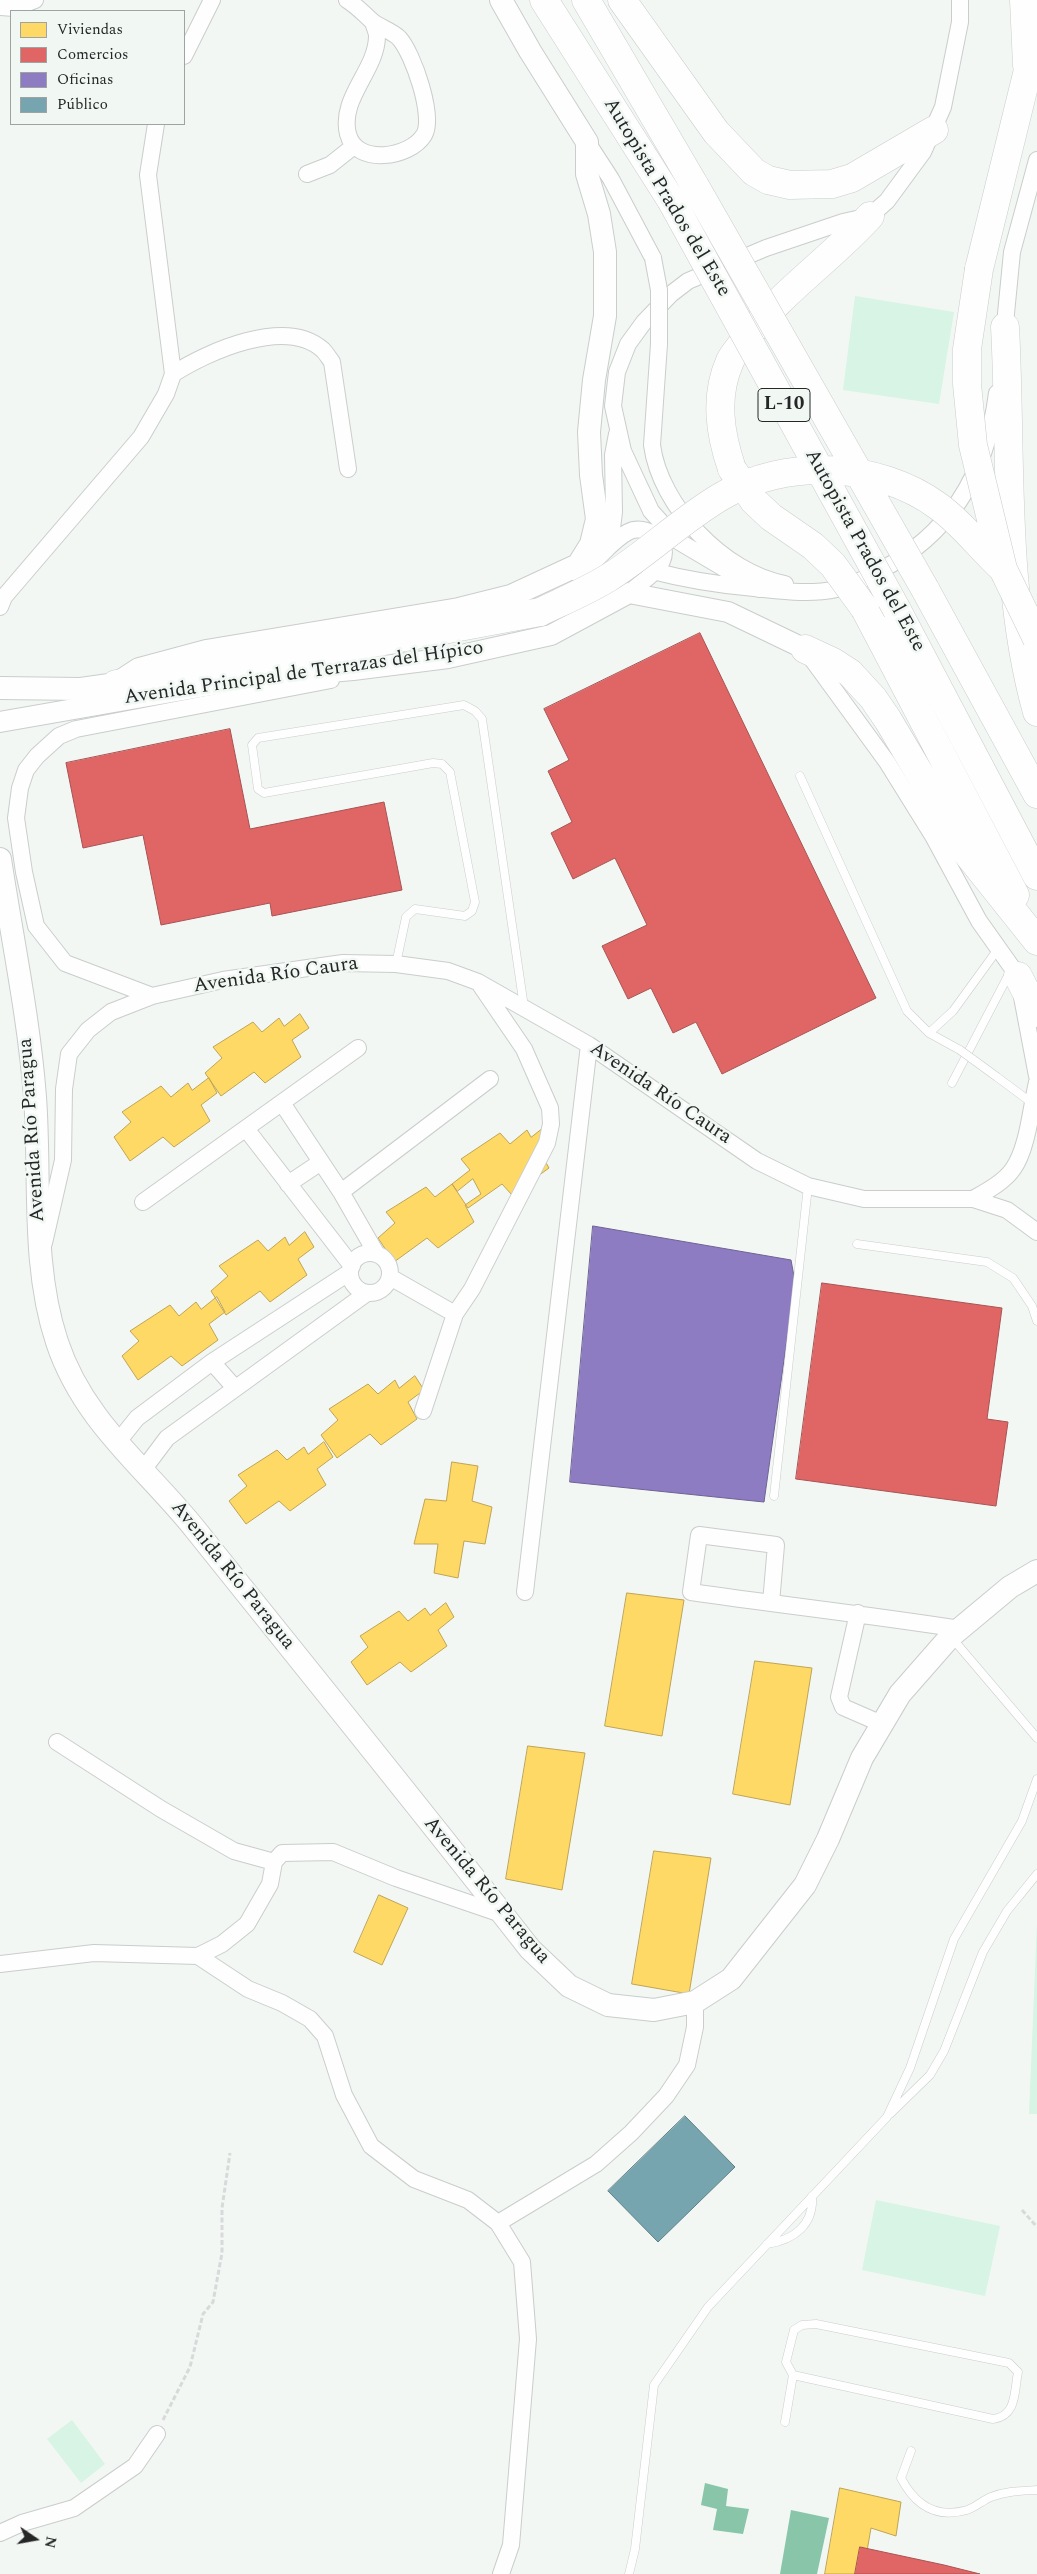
<!DOCTYPE html>
<html>
<head>
<meta charset="utf-8">
<style>
  body { margin:0 }
  #map { position:relative; width:1037px; height:2574px; overflow:hidden; background:#f2f7f4; font-family:Spectral,serif }
  canvas { display:block }
  .legend { position:absolute; left:10px; top:10px; width:175px; height:115px; box-sizing:border-box; background:#f1f8f4; border:1px solid #9fa4a2; margin:0; padding:6px 9px; list-style:none; font-size:15px; color:#252726 }
  .legend li { display:flex; align-items:center; gap:10px; height:25px }
  .legend b { width:25px; border:1px solid #9fa4a2 }
  .north { position:absolute; left:10px; top:2514px; width:50px; height:50px; -webkit-text-stroke:4px #f1f8f4; paint-order:stroke; rotate:102deg; font-size:14px; font-weight:700; line-height:20px; text-align:center; color:#252726 }
  .north::after { content:''; display:block; margin:auto; width:18px; height:22px; background:#252726; clip-path:polygon(50% 0,100% 100%,50% 72%,0 100%) }
</style>
</head>
<body>
<div id="map">
<canvas width="1037" height="2574"></canvas>
<ul class="legend">
<li><b style="height:14px;background:#ffd966"></b>Viviendas</li>
<li><b style="height:14px;background:#e06666"></b>Comercios</li>
<li><b style="height:14px;background:#8e7cc3"></b>Oficinas</li>
<li><b style="height:14px;background:#76a5af"></b>Público</li>
</ul>
<div class="north">N</div>
</div>
<script>
const context = document.querySelector('canvas').getContext('2d');
context.lineJoin = 'round';
function fillPath(path, color) {
  context.fillStyle = color;
  context.fill(path, 'evenodd');
}
function stroke(path, color, width, dash) {
  context.strokeStyle = color;
  context.lineWidth = width;
  context.lineCap = dash ? 'butt' : 'round';
  context.setLineDash(dash || []);
  context.stroke(path);
}
function write(font, color, halo, rows, align = 'center') {
  context.font = font + ' Spectral,serif';
  context.lineWidth = 5;
  context.setLineDash([]);
  context.textBaseline = 'middle';
  context.strokeStyle = halo;
  context.fillStyle = color;
  for (const [text, x, y, turn = 0] of rows) {
    context.save();
    context.translate(x, y);
    context.rotate((+turn || 0) * Math.PI / 180);
    context.textAlign = isNaN(turn) ? turn : align;
    if (halo) context.strokeText(text, 0, 0);
    context.fillText(text, 0, 0);
    context.restore();
  }
}
fillPath(new Path2D(`
  M855,296L954,312L939,404L843,390Z
  M1037,1923V2114H1029Z
  M876,2200L1000,2226L985,2296L862,2270Z
  M72,2420L105,2464L81,2483L47,2439Z`), '#d7f4e5');
fillPath(new Path2D(`
  M705,2483L728,2489L726,2506L749,2509L743,2534L713,2530L717,2509L701,2505Z
  M791,2510L829,2518L817,2574H780Z`), '#88c5a9');
const homes = new Path2D(`
  M300,1014L309,1028L292,1040L301,1057L265,1083L254,1072L221,1096L205,1073L222,1058L213,1047L253,1022L262,1032L279,1018L284,1026Z
  M209,1078L217,1093L201,1105L210,1121L174,1147L163,1137L130,1161L114,1137L131,1122L122,1112L161,1086L171,1097L188,1083L192,1090Z
  M547,1125L540,1152L549,1168L512,1195L502,1184L468,1208L452,1184L470,1170L461,1159L500,1133L510,1144L527,1130L531,1137Z
  M473,1179L481,1194L465,1205L474,1222L438,1248L427,1238L394,1262L378,1238L395,1223L386,1212L426,1187L435,1197L452,1184L457,1191Z
  M305,1232L314,1247L298,1259L307,1275L270,1302L260,1291L226,1315L211,1291L228,1276L219,1266L258,1240L268,1251L285,1237L289,1245Z
  M217,1297L225,1312L209,1324L218,1340L182,1366L171,1356L138,1380L122,1356L139,1341L130,1331L170,1305L179,1316L196,1302L201,1309Z
  M415,1376L424,1390L408,1402L417,1419L381,1445L370,1434L337,1458L321,1435L338,1420L329,1409L368,1384L378,1394L395,1380L399,1388Z
  M324,1442L333,1457L317,1469L326,1485L290,1511L279,1501L246,1524L229,1501L247,1486L238,1475L277,1450L287,1460L304,1447L308,1454Z
  M452,1462L478,1466L472,1501L492,1507L485,1544L464,1541L458,1578L434,1573L438,1544H414L425,1499L446,1501Z
  M627,1593L684,1600L662,1736L605,1726Z
  M446,1603L454,1617L438,1630L447,1646L411,1672L400,1662L367,1685L351,1662L368,1647L360,1636L399,1611L408,1621L425,1608L430,1615Z
  M755,1661L812,1668L790,1805L733,1794Z
  M528,1746L585,1753L562,1890L506,1879Z
  M654,1851L711,1858L689,1994L632,1984Z
  M379,1895L408,1908L382,1965L354,1952Z
  M840,2488L901,2502L896,2536L871,2528L863,2574H825Z`);
fillPath(homes, '#ffd966');
stroke(homes, '#bea453', 1);
const shops = new Path2D(`
  M700,633L876,998L722,1074L696,1022L673,1033L651,988L628,999L602,946L647,925L615,858L573,879L551,833L572,822L548,771L569,760L544,709Z
  M230,729L250,829L384,802L402,890L272,916L270,903L161,925L143,835L83,848L66,763Z
  M822,1283L1002,1308L987,1419L1008,1422L996,1506L796,1479Z
  M860,2547L944,2565L980,2574H855Z`);
fillPath(shops, '#e06666');
stroke(shops, '#a85353', 1);
const offices = new Path2D(`
  M593,1226L791,1260L795,1282L764,1502L570,1482Z`);
fillPath(offices, '#8e7cc3');
stroke(offices, '#6e6294', 1);
const public = new Path2D(`
  M685,2116L735,2167L658,2242L608,2191Z`);
fillPath(public, '#76a5af');
stroke(public, '#5e7f86', 1);
const service = new Path2D(`
  M800,776L907,1011L929,1033L953,1011L998,949
  M396,964L406,917L415,909L465,916L472,911L475,902L450,772L442,764L433,763L264,793L258,789L252,745L258,738L464,705L475,711L482,719L524,1007
  M929,1033L960,1050
  M997,1077L1032,1103
  M952,1083L1010,972
  M857,1244L987,1262L1013,1278L1032,1306L1037,1321
  M774,1496L808,1186
  M952,1638L1037,1738
  M890,2114L930,2075L944,2051L983,1952L1007,1911L1037,1874
  M767,2244C794,2240 814,2225 812,2196
  M785,2422L793,2375L993,2419C1017,2416 1014,2392 1018,2372L1009,2363L816,2324L802,2325L794,2330L786,2362L793,2375
  M911,2451L901,2478C915,2505 936,2519 967,2510C976,2507 983,2500 991,2497C1006,2491 1021,2491 1037,2490
  M629,2574L635,2549L654,2385L708,2307L887,2117L910,2068L954,1939L1022,1821L1037,1779`);
const minor = new Path2D(`
  M347,0C357,6 364,14 373,22C381,28 392,31 399,38C413,53 435,117 424,135C410,158 356,166 348,134C339,98 377,70 377,36C377,32 374,26 373,22
  M0,7L14,8L35,0
  M184,56L212,0
  M587,142L611,179L653,258
  M307,174L330,165L354,146
  M1004,334L1012,252L1037,160
  M659,344L652,445C660,506 724,573 785,584
  M173,374C207,352 286,316 323,350C326,353 329,358 332,362L348,469
  M610,545L614,512L613,455L617,434
  M653,571C687,580 720,585 754,588C783,591 809,595 837,589C852,586 866,578 879,571C951,534 987,472 997,393
  M578,574C597,563 609,542 628,532C646,523 671,541 662,561C657,573 639,584 629,593
  M759,589L678,541L651,511L623,451L613,406L617,372L628,344L644,322L671,294L688,281L766,248L843,222L870,216L887,201L923,152L943,107L960,22V0
  M0,607L4,597L141,437L166,394L173,374L148,175L156,124
  M809,655L887,762L933,836L979,921L1018,976L1037,1076
  M152,996L65,963L36,926L24,872L16,818L20,788L26,770L37,756L59,736L76,729L331,680
  M282,1103L341,1192L376,1253
  M247,1130L352,1266
  M288,1184L321,1162
  M341,1192L490,1079
  M973,1199C987,1191 1004,1182 1013,1169C1028,1148 1031,1107 1037,1082
  M143,1202L358,1048
  M44,1243L63,1160L64,1089L69,1054L88,1030L111,1012L152,996L223,980L343,963L396,964L448,971L478,982L589,1045L757,1161L808,1186L864,1199H973L1007,1210L1037,1232
  M350 1273a20 20 0 1 1 40 0a20 20 0 1 1-40 0Z
  M390,1277L455,1314
  M212,1362L235,1388
  M423,1411L455,1314L472,1289L547,1143L551,1124L550,1108L524,1049L481,986
  M117,1443L137,1418L212,1362L350,1272
  M143,1470L167,1438L367,1293
  M525,1592L589,1045
  M771,1603L776,1545L699,1535L691,1592C781,1605 870,1615 960,1629
  M858,1613L839,1697L843,1707L882,1724
  M57,1742L161,1809L234,1851L274,1862
  M198,1956L248,1989L282,2003L310,2019L325,2036L344,2095L371,2146L414,2179L468,2200L498,2223L522,2262L528,2339L511,2545L501,2574
  M0,1964L94,1953L198,1956L222,1944L247,1924L270,1884L274,1862L282,1853L333,1852L396,1878L504,1915
  M498,2223L596,2164L631,2133L666,2096L687,2065L695,2027V2002
  M0,2533L22,2523L74,2508L135,2466L157,2434`);
const tertiary = new Path2D(`
  M0,722L240,680L353,670L448,658L551,635L629,593L728,612L805,649`);
const secondary = new Path2D(`
  M0,688L81,689L116,684L139,669L206,651L459,609L511,596L578,565L591,544L597,519L591,475L589,432L594,380L605,316V252L599,214L587,174V142L530,51L501,0
  M0,859C12,938 29,1018 35,1097C41,1178 31,1264 57,1342C83,1421 145,1467 195,1529C307,1669 420,1808 530,1949L569,1986L608,2005L654,2010L695,2002L731,1979L805,1885L828,1839L862,1758L900,1694L950,1637L1010,1587L1037,1571`);
const motorway = new Path2D(`
  M544,0L671,200
  M586,0L695,186
  M622,0L716,132L754,172L768,180L790,185L832,184L852,178L934,130
  M1024,0L1027,65
  M979,269L1027,74L1037,43
  M1005,327C1012,455 1002,587 1037,712
  M732,469C720,434 714,397 730,361C733,354 740,347 745,340C780,293 831,259 870,216
  M925,589L1037,794
  M865,609L1015,895
  M897,610L1037,876
  M805,649L833,662L850,673L873,698L888,720L966,852L1037,941
  M116,684L271,662L540,612
  M1018,976L1037,1013`);
stroke(service, '#cacdcb', 9);
stroke(minor, '#cacdcb', 18);
stroke(tertiary, '#cacdcb', 22);
stroke(secondary, '#cacdcb', 24);
stroke(motorway, '#cacdcb', 29);
stroke(new Path2D(`
  M1022,2210L1037,2227
  M163,2420L190,2367L203,2314L213,2302L222,2253V2208L230,2153`), '#d8dada', 3, [5, 2.5]);
stroke(service, '#fdfefd', 8);
stroke(minor, '#fdfefd', 16);
stroke(tertiary, '#fdfefd', 20);
stroke(secondary, '#fdfefd', 22);
stroke(motorway, '#fdfefd', 28);
const serviceBridge = new Path2D(`
  M960,1050L997,1077`);
const minorBridge = new Path2D(`
  M653,258L659,290V344`);
const motorwayBridge = new Path2D(`
  M695,186L925,589
  M671,200L897,610
  M979,269L967,349V384L973,445L1003,569L1037,639
  M732,469L754,501L771,517L813,546L833,565L865,609
  M540,612C563,601 587,591 608,578C648,553 681,520 722,496C785,458 878,462 938,506C962,523 981,549 1003,569`);
stroke(serviceBridge, '#cacdcb', 9, []);
stroke(minorBridge, '#cacdcb', 18, []);
stroke(motorwayBridge, '#cacdcb', 29, []);
stroke(serviceBridge, '#fdfefd', 8);
stroke(minorBridge, '#fdfefd', 16);
stroke(motorwayBridge, '#fdfefd', 28);
for (const [x, y, w] of [
  [784,405,52]
]) {
  const box = new Path2D();
  box.roundRect(x - w / 2, y - 16.5, w, 33, 4);
  context.fillStyle = '#f1f8f4';
  context.fill(box);
  stroke(box, '#252726', 1);
}
write('bold 19px', '#252726', null, [
  ["L-10",784,405]
]);
write('20px', '#252726', '#f1f8f4', [
  ["Autopista Prados del Este",666,198,59],
  ["Autopista Prados del Este",864,551,61],
  ["Avenida Principal de Terrazas del Hípico",304,674,-8],
  ["Avenida Río Caura",276,976,-8],
  ["Avenida Río Caura",660,1094,34],
  ["Avenida Río Paragua",33,1130,-94],
  ["Avenida Río Paragua",232,1576,51],
  ["Avenida Río Paragua",486,1891,50]
]);
</script>
</body>
</html>
